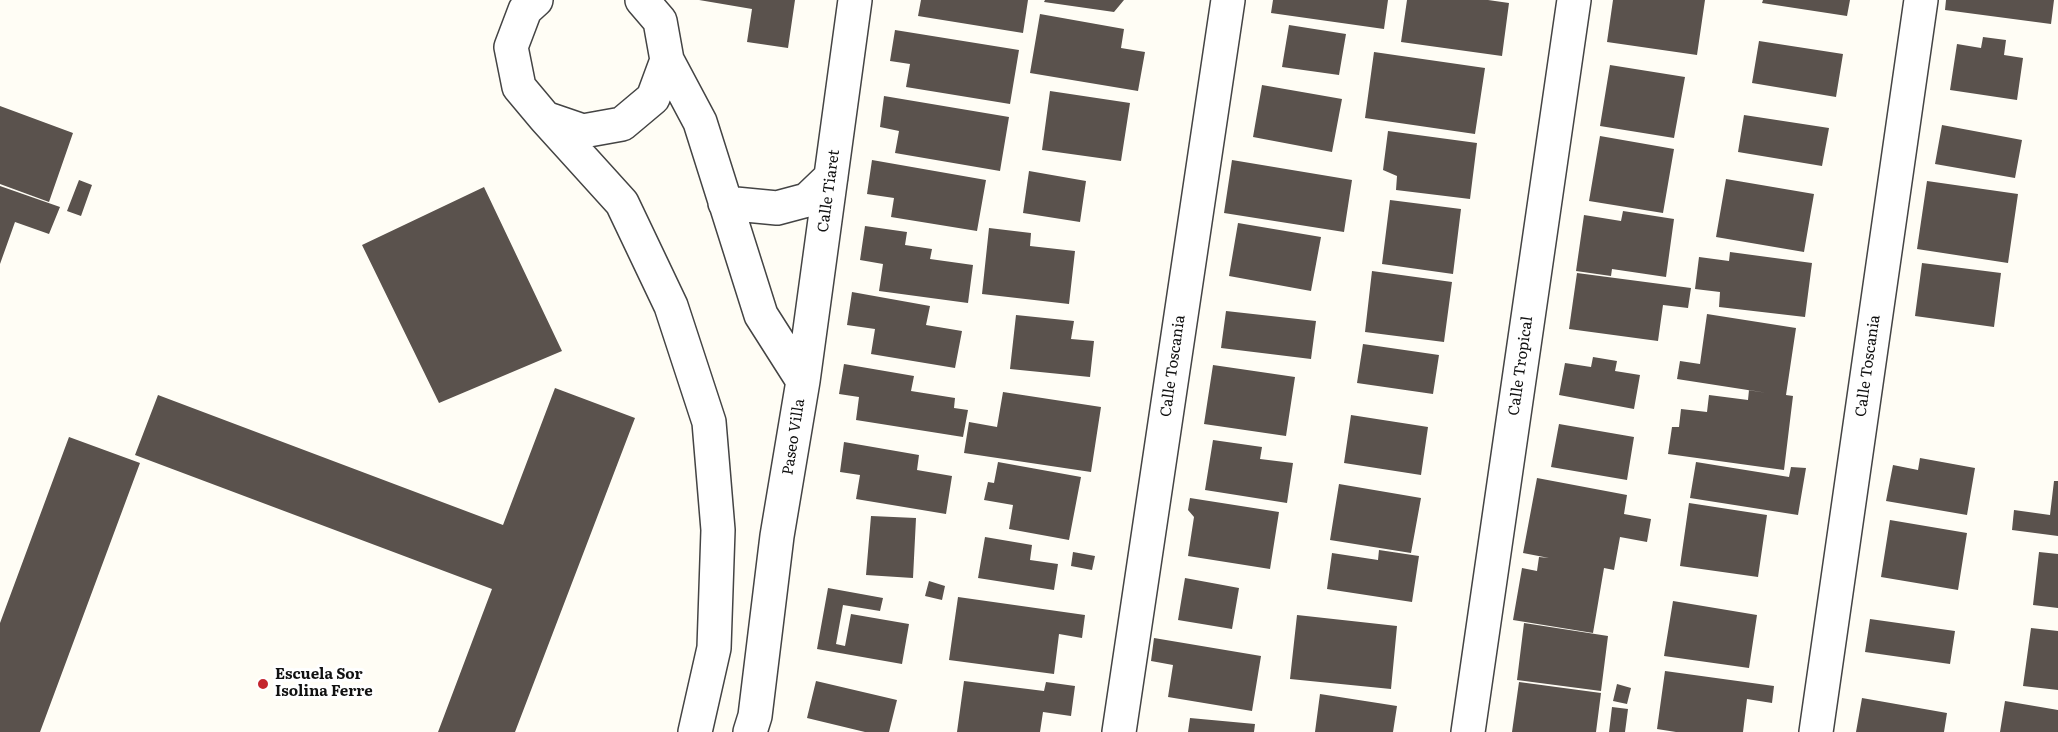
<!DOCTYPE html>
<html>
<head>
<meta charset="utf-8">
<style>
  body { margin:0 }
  canvas { display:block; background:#fffdf5 }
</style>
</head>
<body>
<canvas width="2058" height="732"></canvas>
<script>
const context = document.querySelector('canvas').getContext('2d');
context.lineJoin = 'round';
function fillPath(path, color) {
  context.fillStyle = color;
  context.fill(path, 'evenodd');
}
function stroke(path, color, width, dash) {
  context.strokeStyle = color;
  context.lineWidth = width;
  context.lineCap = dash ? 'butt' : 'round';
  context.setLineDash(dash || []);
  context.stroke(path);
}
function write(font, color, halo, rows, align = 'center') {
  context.font = font + ' Literata,serif';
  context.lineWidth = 6;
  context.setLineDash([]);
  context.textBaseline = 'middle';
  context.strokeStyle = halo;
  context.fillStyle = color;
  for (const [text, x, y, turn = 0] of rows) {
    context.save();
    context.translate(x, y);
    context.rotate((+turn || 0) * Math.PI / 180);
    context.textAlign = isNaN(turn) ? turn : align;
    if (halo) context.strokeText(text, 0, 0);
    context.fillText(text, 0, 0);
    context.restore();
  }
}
fillPath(new Path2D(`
  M699,0H795L788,48L747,42L752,9Z
  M921,0H1028L1023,33L918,16Z
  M1045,0H1124L1114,12L1044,2Z
  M1273,0H1388L1384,29L1271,13Z
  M1407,0H1488L1509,3L1502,56L1401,42Z
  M1613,0H1705L1697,55L1607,42Z
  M1763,0H1850L1847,16L1762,3Z
  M1946,0H2054L2051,24L1945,10Z
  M1040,14L1124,29L1121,48L1145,52L1138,91L1030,73Z
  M1289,25L1346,34L1339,75L1282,67Z
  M895,30L1019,50L1010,104L906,87L910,64L890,61Z
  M1983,37L2006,40L2004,55L2023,58L2017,100L1950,90L1957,44L1981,48Z
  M1759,41L1843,54L1836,97L1752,83Z
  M1374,52L1485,68L1475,134L1365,118Z
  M1610,65L1685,77L1674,138L1600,126Z
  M1262,85L1342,99L1332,152L1253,137Z
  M1050,91L1130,103L1121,161L1042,150Z
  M884,96L1009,117L1000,171L895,153L899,131L880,127Z
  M0,106L73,133L49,202L0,184Z
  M1744,115L1829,128L1822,166L1738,152Z
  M1942,125L2022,140L2015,178L1935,164Z
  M1388,131L1477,143L1470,199L1396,190L1397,176L1383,170Z
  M1600,136L1674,149L1663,213L1589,201Z
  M872,160L986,180L977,231L891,217L894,198L867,194Z
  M1232,160L1352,180L1344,232L1224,213Z
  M1029,171L1086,181L1080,222L1023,213Z
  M1726,179L1814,194L1804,252L1716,237Z
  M79,180L92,185L81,216L67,211Z
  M1927,181L2018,194L2008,263L1917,249Z
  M0,186L60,207L49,234L15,222L0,264Z
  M484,187L562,351L439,403L362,245Z
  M1390,200L1461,209L1453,274L1382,264Z
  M1623,211L1674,219L1666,277L1612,269L1611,276L1576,271L1584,215L1621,221Z
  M1238,223L1321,237L1311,291L1229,276Z
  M865,226L907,232L905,245L932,249L930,259L973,265L968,303L879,291L883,264L860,260Z
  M989,228L1031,233L1030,246L1075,251L1069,304L982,294Z
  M1730,252L1812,263L1805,317L1719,307L1720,292L1695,289L1699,257L1729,261Z
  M1922,263L2001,273L1994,327L1915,316Z
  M1372,271L1452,282L1444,342L1365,332Z
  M1577,273L1691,288L1688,308L1663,305L1658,341L1569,329Z
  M852,292L930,306L926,325L962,331L955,368L871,354L875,329L847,325Z
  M1226,311L1316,321L1311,359L1221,348Z
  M1707,314L1796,328L1786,395L1793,396L1784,470L1668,454L1672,427H1679L1681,409L1707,412L1709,395L1748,400L1749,390L1767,393L1677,379L1680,361L1700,364Z
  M1016,315L1074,321L1071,339L1094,341L1090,377L1010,369Z
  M1363,344L1439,355L1433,394L1357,383Z
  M1593,357L1617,361L1615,371L1640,375L1634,409L1559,395L1565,363L1591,367Z
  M844,364L914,376L911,391L955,398L954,408L968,410L963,437L856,420L859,397L839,394Z
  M1213,365L1295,377L1286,436L1204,424Z
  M555,388L635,418L515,732H438L492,589L135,455L158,395L503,525Z
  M1003,392L1101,407L1091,472L964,453L969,422L997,427Z
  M1351,415L1428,427L1421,475L1344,463Z
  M1559,424L1634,437L1627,480L1551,467Z
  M69,437L140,463L40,732H0V623Z
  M1213,440L1262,447L1260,459L1293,463L1287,503L1205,490Z
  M844,442L919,455L917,470L952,476L946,514L856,499L860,475L840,472Z
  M1920,458L1975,468L1967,515L1886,501L1893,465L1918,470Z
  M998,462L1081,477L1069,540L1009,529L1013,505L984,500L988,482L994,483Z
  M1696,462L1789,477L1791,467L1806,468L1798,515L1690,498Z
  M1537,478L1627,495L1624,514L1651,519L1647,542L1620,537L1614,570L1604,568L1593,633L1513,620L1522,568L1537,571L1539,557L1549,558L1523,553Z
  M2054,481H2058V536L2012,530L2014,510L2050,515Z
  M1339,484L1421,498L1411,553L1330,540Z
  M1190,498L1279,512L1270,569L1188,556L1194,517L1188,510Z
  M1689,503L1767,515L1758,577L1680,566Z
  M871,516L916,518L913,578L866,575Z
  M1890,520L1967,533L1958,590L1881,577Z
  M985,537L1032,545L1030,560L1058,564L1054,590L978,578Z
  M1379,550L1419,556L1412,602L1327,589L1332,553L1378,560Z
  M1073,552L1095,556L1092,570L1071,566Z
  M2039,552L2058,554V608L2033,605Z
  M1185,578L1239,588L1232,629L1178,620Z
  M929,581L945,586L942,600L925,596Z
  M828,588L883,598L880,611L843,605L836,644L845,646L851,614L909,624L902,664L817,649Z
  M958,597L1085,615L1082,638L1059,634L1054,674L949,660Z
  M1673,601L1757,615L1749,668L1664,656Z
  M1297,615L1397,626L1391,689L1290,679Z
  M1870,619L1955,631L1950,664L1865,652Z
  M1524,623L1608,636L1601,691L1517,680Z
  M2031,628L2058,631V690L2023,686Z
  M1154,638L1261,656L1252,711L1168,697L1173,665L1151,661Z
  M1665,671L1774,686L1772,703L1747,699L1743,732H1676L1657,729Z
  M816,681L897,700L889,732H865L807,718Z
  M964,681L1044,691L1046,682L1075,686L1071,716L1043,712L1040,732H957Z
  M1519,682L1601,693L1596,732H1512Z
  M1617,684L1631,688L1627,704L1613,701Z
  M1320,694L1397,706L1393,732H1315Z
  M1862,698L1947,713L1944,732H1856Z
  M2005,701L2058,710V732H2000Z
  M1612,707L1628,709L1625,732H1609Z
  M1190,718L1255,724L1254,732H1188Z`), '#5a524d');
const street = new Path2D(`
  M536,0L525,10L511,47L519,87L545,118L583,131L622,124L653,98L667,60
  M642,0L660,21L667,60L700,122L761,315L803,381L777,536L755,716L750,732
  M545,118L622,203L671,306L709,422L718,530L714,648L695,732
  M725,203L777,208L807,200L831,177
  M803,381L855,0
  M1119,732L1228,0
  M1468,732L1574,0
  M1816,732L1921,0`);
stroke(street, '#444', 36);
stroke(street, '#fff', 33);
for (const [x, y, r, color] of [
  [263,684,6,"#c4262e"]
]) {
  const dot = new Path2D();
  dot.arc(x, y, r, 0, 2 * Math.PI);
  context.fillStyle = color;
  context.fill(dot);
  stroke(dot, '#fff', 2);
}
write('15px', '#111', '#fff', [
  ["Calle Tiaret",829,191,-82],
  ["Calle Toscania",1173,366,-82],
  ["Calle Tropical",1521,366,-82],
  ["Calle Toscania",1868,366,-82],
  ["Paseo Villa",794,437,-81]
]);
write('bold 15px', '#111', '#fff', [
  ["Escuela Sor",275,675],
  ["Isolina Ferre",275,692]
], 'left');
</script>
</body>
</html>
